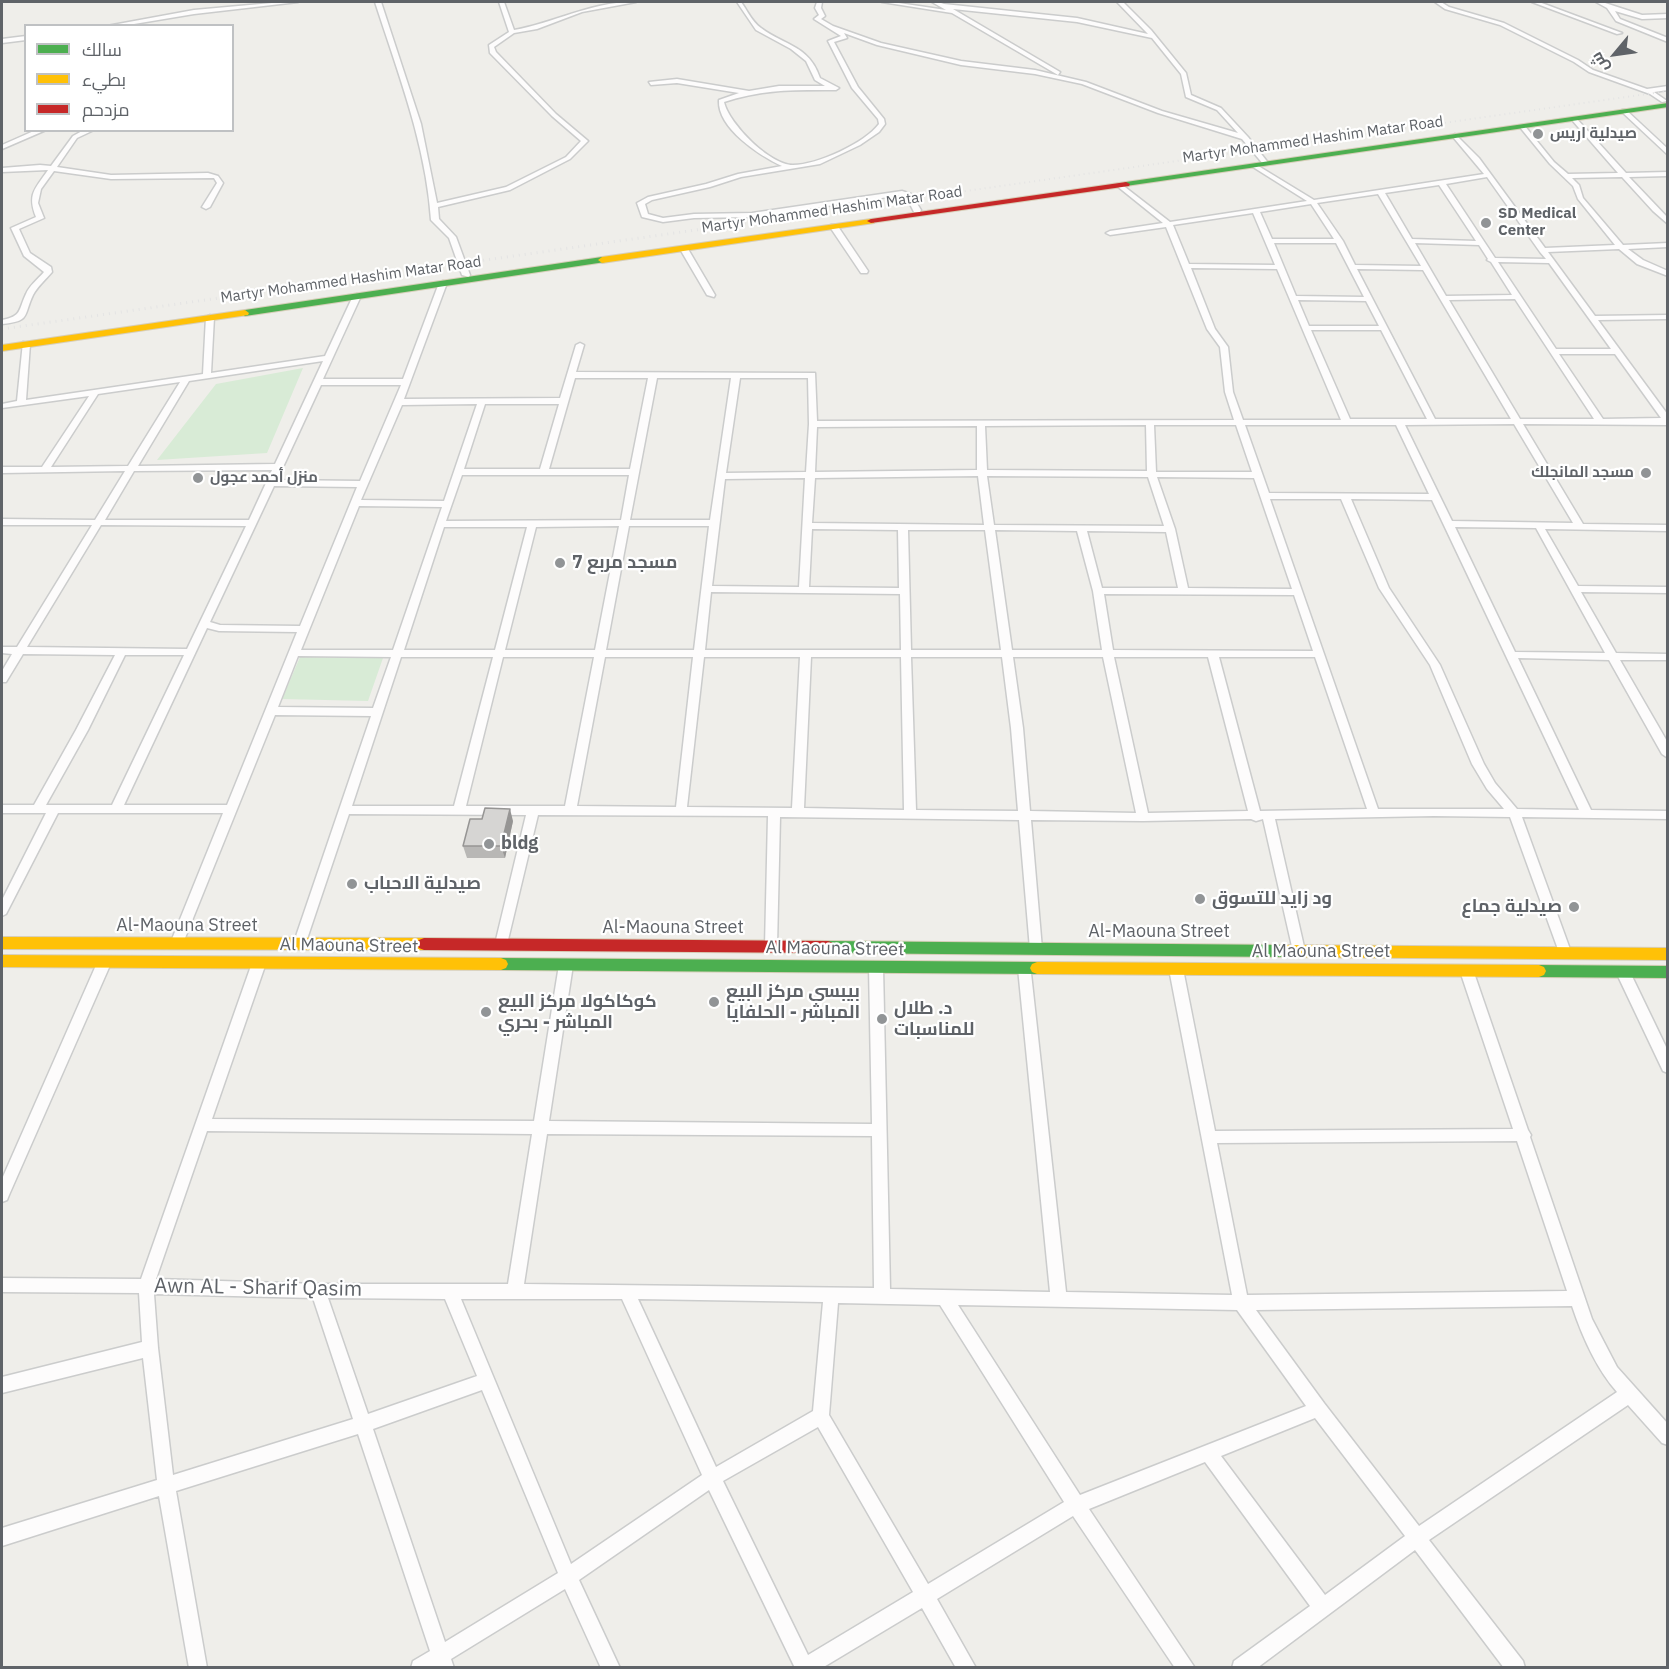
<!DOCTYPE html>
<html>
<head>
<meta charset="utf-8">
<style>
  body { margin:0 }
  #map { position:relative; width:1669px; height:1669px; overflow:hidden; background:#efeeea; font-family:"IBM Plex Sans",Cairo,sans-serif }
  canvas { display:block }
  .frame { position:absolute; inset:0; border:3px solid #5f6368; pointer-events:none }
  .legend { position:absolute; left:24px; top:24px; width:210px; height:108px; box-sizing:border-box; background:#fff; border:2px solid #bfc1c3; margin:0; padding:8px 10px; list-style:none; font-size:18px; color:#5f6368 }
  .legend li { display:flex; align-items:center; gap:12px; height:30px }
  .legend b { width:30px; border:2px solid #bfc1c3 }
  .north { position:absolute; left:1585px; top:24px; width:60px; height:60px; -webkit-text-stroke:4px #fff; paint-order:stroke; rotate:241deg; font-size:16px; font-weight:700; line-height:24px; text-align:center; color:#5f6368 }
  .north::after { content:''; display:block; margin:auto; width:21px; height:27px; background:#5f6368; clip-path:polygon(50% 0,100% 100%,50% 72%,0 100%) }
</style>
</head>
<body>
<div id="map">
<canvas width="1669" height="1669"></canvas>
<div class="frame"></div>
<ul class="legend">
<li><b style="height:8px;background:#4caf50"></b>سالك</li>
<li><b style="height:8px;background:#ffc107"></b>بطيء</li>
<li><b style="height:8px;background:#c62828"></b>مزدحم</li>
</ul>
<div class="north">ش</div>
</div>
<script>
const context = document.querySelector('canvas').getContext('2d');
context.lineJoin = 'round';
function fillPath(path, color) {
  context.fillStyle = color;
  context.fill(path, 'evenodd');
}
function stroke(path, color, width, dash) {
  context.strokeStyle = color;
  context.lineWidth = width;
  context.lineCap = dash ? 'butt' : 'round';
  context.setLineDash(dash || []);
  context.stroke(path);
}
function write(font, color, halo, rows, align = 'center') {
  context.font = font + ' "IBM Plex Sans",Cairo,sans-serif';
  context.lineWidth = 4.5;
  context.setLineDash([]);
  context.textBaseline = 'middle';
  context.strokeStyle = halo;
  context.fillStyle = color;
  for (const [text, x, y, turn = 0] of rows) {
    context.save();
    context.translate(x, y);
    context.rotate((+turn || 0) * Math.PI / 180);
    context.textAlign = isNaN(turn) ? turn : align;
    if (halo) context.strokeText(text, 0, 0);
    context.fillText(text, 0, 0);
    context.restore();
  }
}
fillPath(new Path2D(`
  M303,368L267,453L157,460L216,384Z
  M300,657L383,658L368,701L282,699Z`), '#d8ebd6');
const street = new Path2D(`
  M283,2H298L194,14L122,26H107L194,10Z
  M375,2H381L421,124L437,203L506,187L566,157L581,141L552,116L490,53L489,45L509,32L499,2H504L514,30C553,23 596,0 636,2L582,12L537,29L514,33L494,47L496,52L556,114L588,141L570,159L510,190L438,207L439,219L456,237L470,275L469,277L462,275L449,238L431,220C426,145 398,73 375,2Z
  M737,2H741C747,10 752,22 761,28C785,46 809,45 820,78L839,88L836,90C795,90 763,89 724,102C729,124 770,165 793,165C817,165 865,143 879,124L878,119L852,88L828,41L841,36L814,19L819,15L815,8L817,2H822L821,8L825,16L821,19L833,26L881,43L961,61L1035,70L1086,82L1162,111L1238,133L1217,110L1186,97L1181,74L1152,38L1077,22L953,9L1060,72L1058,75L952,13L882,2H892L946,10L932,2H938L944,4L1077,18L1148,34L1117,2H1123L1151,30L1186,73L1191,95L1221,108L1248,137L1269,164L1264,165L1242,139L1158,113L1082,84L1035,74L961,65L877,45L844,33L847,38L834,42L858,87L884,119L885,124L879,132L860,145L820,164L741,177L710,187L652,200L645,204L648,214L663,218L694,214L752,213L902,191L911,194L921,210L920,212H914L906,196L902,195L752,217L694,218L663,222L642,217L637,203L648,197L706,184L738,174L782,166C760,156 717,128 719,100L739,93L677,83L651,85L649,82L677,79L749,91L779,86H825L815,80L806,61L791,49L756,30Z
  M1435,2H1441L1449,7L1504,23L1578,60L1593,70L1647,89L1668,86V90L1654,92L1667,101L1662,102L1650,94L1589,72L1574,62L1500,25L1445,9Z
  M1532,2H1539L1622,33L1617,34Z
  M1596,2H1602L1642,15L1668,14V18L1642,19L1615,11L1620,19L1668,38V42L1616,21L1607,8Z
  M26,36V40L2,43V39Z
  M1622,110H1626L1668,149V155L1622,112Z
  M1572,118H1576L1626,173L1668,172V176L1629,177L1668,218V224L1653,211L1622,177L1572,178L1579,185L1583,198L1623,245L1668,243V247L1628,249L1643,260L1668,271V276L1637,264L1619,249L1548,252L1595,316L1668,315V319L1598,320L1668,415V425L1523,424L1583,524L1668,525V531L1545,529L1578,586L1668,587V593L1581,592L1616,653L1668,654V660H1620L1668,743V758L1662,754L1609,660L1518,658L1591,810L1668,811V819L1522,817L1571,952L1570,956H1560L1559,952L1510,817L1434,816L1275,819L1305,951L1304,955H1294L1293,951L1263,819L1256,821L1251,819L1143,821L1031,820L1042,949L1041,953H1031L1030,949L1019,820L780,817L777,946L776,950H766L765,946L768,816L538,815L507,944L506,948H496L495,944L526,815L349,814L305,945L304,949H294L293,945L371,716L275,715L181,948H171L170,944L223,813H58L6,914L2,916V900L46,813H2V805H34L76,730L115,655L23,654L6,682H2V671L12,654L2,653V647H17L92,525H2V519L95,520L125,471L2,473V467H42L89,396L2,408V404L17,401L23,342L30,344L26,400L203,374L206,317L210,315L214,317L211,373L325,356L353,296L357,294L361,296L323,379H403L439,283L443,281L447,283L404,399L560,398L576,345L580,343L584,345L576,372L815,373L817,421L1234,420L1225,392L1220,347L1207,329L1166,227L1110,235L1106,233L1110,231L1163,223L1117,186V184H1121L1170,222L1307,201L1253,167V165L1255,164L1314,200L1484,174L1453,137L1452,136L1455,134L1479,158L1545,248L1615,245L1578,199L1573,186L1550,164L1519,126L1524,125L1554,162L1568,174L1618,173L1572,120ZM1487,177L1540,252L1546,259L1495,258L1446,184ZM1439,185L1476,241L1412,239L1385,193ZM1378,194L1421,266L1355,265L1343,241L1317,203ZM1311,204L1334,239H1272L1260,212ZM1253,213L1275,265L1189,264L1173,225ZM1274,243H1336L1364,297L1296,296ZM1415,243L1479,245L1488,259L1487,260L1491,262L1512,295L1446,296ZM1498,262L1549,263L1611,349H1556ZM1191,268L1277,269L1341,420H1243L1233,392L1228,347L1215,329ZM1357,269L1423,270L1511,419H1435ZM1515,299L1594,419H1520L1449,300ZM1298,300L1366,301L1379,326H1309ZM1311,330H1381L1427,419H1350ZM1559,354H1615L1661,418L1603,419ZM323,361L275,464L138,466L189,381ZM575,378H648L630,469H549ZM657,378H731L710,520H630ZM740,378H808L809,424L806,472L726,473ZM180,382L128,466L51,467L98,394ZM321,385H401L360,481L277,480ZM477,404L444,501L361,500L402,405ZM485,404H559L540,469H464ZM1514,424L1573,523L1452,521L1405,425ZM1146,425L1147,471L987,470L985,426ZM1154,425H1236L1252,472H1156ZM1245,425H1396L1429,494L1269,493ZM977,426V470L815,472L817,427ZM272,470L249,520H105L134,471ZM462,475H629L621,520L446,521ZM978,476L984,525L812,523L815,478ZM987,476L1148,477L1164,526L994,525ZM1157,477L1254,478L1292,589L1188,588L1175,529ZM805,478L799,587L712,586L725,479ZM274,486L357,487L300,626L220,625L210,622ZM1270,499H1341L1379,588L1430,665L1472,764L1487,789L1504,809H1378ZM1351,499L1432,500L1579,810L1517,809L1495,783L1484,764L1440,665L1389,588ZM359,506L442,507L393,650H301ZM101,525L246,526L187,649L27,647ZM619,526L595,650H505L536,527ZM629,526H709L694,650H606ZM444,527H527L495,650H404ZM1455,527L1536,528L1605,653L1515,652ZM812,529L898,530L899,588L809,587ZM908,530H985L1001,650H911ZM995,530L1077,531L1093,591L1102,650H1012ZM1087,531L1166,532L1178,588H1102ZM711,592L900,594L901,650H705ZM1104,594L1294,595L1313,651L1113,650ZM207,628L219,631L297,632L227,805H124ZM125,655H184L112,805H46L88,730ZM298,656L391,657L373,708L278,707ZM401,657H493L454,806H352ZM503,657H594L565,806H466ZM605,657H693L676,807L577,806ZM704,657H800L792,808L687,807ZM811,657H901L904,810L804,808ZM911,657H1002L1011,728L1018,811L916,810ZM1013,657H1103L1136,813L1030,811L1023,728ZM1114,657H1208L1248,811L1148,813ZM1219,657H1315L1367,809L1260,811Z
  M36,130H46L2,149V145Z
  M84,130H94L77,138L57,167L111,175L208,173L218,176L223,183L210,207L206,209L202,207L217,183L214,178L111,179L54,171L41,189L38,203L44,218L19,229L30,253L51,267L52,272C46,279 37,287 33,295C23,316 31,321 2,324V320C22,316 18,311 26,294C29,286 38,279 44,272L24,256L11,228L36,217C27,194 35,189 48,170L2,172V168L40,165L51,166L73,136Z
  M831,225H837L868,271L867,273H861L830,227Z
  M681,247L688,249L715,295L714,297L707,295L680,249Z
  M104,958L109,959L111,963L9,1195L7,1200L2,1202V1179L97,963L99,959Z
  M259,958L264,959L266,963L212,1119L534,1121L559,965L561,961L566,960L571,961L573,965L549,1121L872,1124L869,967L871,963L876,962L881,963L883,967L890,1289L1050,1292L1018,968L1020,964L1025,963L1030,964L1066,1292L1232,1295L1169,969L1171,965L1176,964L1181,965L1183,969L1215,1131L1513,1129L1460,971L1462,967L1467,966L1472,967L1528,1130L1531,1135L1530,1137L1592,1319L1617,1367L1668,1424V1445L1662,1443L1628,1405L1429,1540L1523,1661L1525,1668H1504L1415,1550L1257,1668H1232L1234,1661L1310,1606L1205,1462L1089,1509L1195,1668H1175L1073,1516L937,1599L976,1668H956L922,1608L822,1668H795L709,1490L579,1580L620,1668H601L565,1589L451,1659L454,1668H411L413,1661L430,1651L358,1434L176,1491L207,1668H189L159,1496L2,1546V1528L157,1480L143,1358L2,1393V1377L142,1342L139,1293L2,1292V1278L141,1279L252,963L254,959ZM207,1131L532,1134L508,1284H318L156,1279ZM547,1134L872,1136L874,1288L524,1284ZM1517,1141L1567,1291L1247,1295L1217,1143ZM154,1294L313,1298L353,1419L173,1475L158,1348ZM328,1298L445,1299L477,1376L368,1414ZM461,1299H622L702,1475L571,1564ZM638,1299L823,1302L813,1411L716,1467ZM838,1303L940,1305L1064,1502L928,1584L829,1415ZM958,1305L1237,1310L1306,1406L1080,1495ZM1572,1306C1582,1336 1596,1368 1617,1392L1419,1526L1324,1403L1256,1310ZM482,1390L558,1573L445,1642L373,1429ZM1315,1418L1405,1536L1325,1595L1221,1456ZM818,1427L913,1592L808,1655L723,1481Z
  M1623,967L1628,968L1668,1051V1073L1663,1071L1616,972L1618,968Z`);
const fast = new Path2D(`
  M1668,103V107L1126,186L1122,184L1126,182Z
  M602,257L606,260L605,262L245,316L241,313L245,310Z
  M828,941L1285,945L1290,947L1292,951L1290,955L1285,957L828,953L823,951L821,947L823,943Z
  M501,958L1037,962L1042,964L1044,968L1042,972L1037,974L501,970L496,968L494,964L496,960Z
  M1539,965L1668,966V978L1539,977L1534,975L1532,971L1534,967Z`);
const slow = new Path2D(`
  M871,219H874V223L602,263L598,260L602,257Z
  M245,310L249,313L248,315L2,351V345Z
  M2,937L424,938L429,940L431,944L429,948L424,950L2,949Z
  M1285,945L1668,948V960L1285,957L1280,955L1278,951L1280,947Z
  M2,955L501,958L506,960L508,964L506,968L501,970L2,967Z
  M1037,962L1539,965L1544,967L1546,971L1544,975L1539,977L1037,974L1032,972L1030,968L1032,964Z`);
const jam = new Path2D(`
  M1126,182L1130,184L1129,186L871,223L867,221L871,219Z
  M424,938L828,941L833,943L835,947L833,951L828,953L424,950L419,948L417,944L419,940Z`);
stroke(street, '#cbcccc', 3);
stroke(fast, '#d7ceb8', 2);
stroke(slow, '#d7ceb8', 2);
stroke(jam, '#d7ceb8', 2);
fillPath(street, '#fdfcfc');
fillPath(fast, '#4caf50');
fillPath(slow, '#ffc107');
fillPath(jam, '#c62828');
stroke(new Path2D(`
  M945,194L1668,91`), '#e4e4e4', 2, [1, 4]);
stroke(new Path2D(`
  M2,329L955,193`), '#e4e4e4', 3, [1, 5]);
fillPath(new Path2D(`
  M513,821L505,858H467L463,846Z`), '#b8b7b5');
fillPath(new Path2D(`
  M510,809L513,821L505,858L501,846Z`), '#969594');
const building = new Path2D(`
  M485,808L510,809L501,846H463L470,819H482Z`);
fillPath(building, '#d6d5d3');
stroke(building, '#969594', 1.5);
for (const [x, y, r, color] of [
  [1538,134,6,"#919496"],
  [1486,223,6,"#919496"],
  [1646,473,6,"#919496"],
  [198,478,6,"#919496"],
  [560,563,6,"#919496"],
  [489,844,6,"#919496"],
  [352,884,6,"#919496"],
  [1200,899,6,"#919496"],
  [1574,907,6,"#919496"],
  [714,1002,6,"#919496"],
  [486,1012,6,"#919496"],
  [882,1019,6,"#919496"]
]) {
  const dot = new Path2D();
  dot.arc(x, y, r, 0, 2 * Math.PI);
  context.fillStyle = color;
  context.fill(dot);
  stroke(dot, '#fff', 2);
}
write('bold 15px', '#5f6368', '#fff', [
  ["صيدلية اريس",1550,134],
  ["SD Medical",1498,214],
  ["Center",1498,231],
  ["مسجد المانجلك",1634,473,"right"],
  ["منزل أحمد عجول",210,478]
], 'left');
write('15px', '#5f6368', '#fff', [
  ["Martyr Mohammed Hashim Matar Road",1313,140,-8],
  ["Martyr Mohammed Hashim Matar Road",832,210,-8],
  ["Martyr Mohammed Hashim Matar Road",351,280,-8]
]);
write('bold 18px', '#5f6368', '#fff', [
  ["مسجد مربع 7",572,563],
  ["bldg",501,844],
  ["صيدلية الاحباب",364,884],
  ["ود زايد للتسوق",1212,899],
  ["صيدلية جماع",1562,907,"right"],
  ["بيبسي مركز البيع",726,992],
  ["المباشر - الحلفايا",726,1013],
  ["كوكاكولا مركز البيع",498,1002],
  ["المباشر - بحري",498,1023],
  ["د. طلال",894,1009],
  ["للمناسبات",894,1030]
], 'left');
write('18px', '#5f6368', '#fff', [
  ["Al-Maouna Street",187,926],
  ["Al-Maouna Street",673,928],
  ["Al-Maouna Street",1159,932],
  ["Al Maouna Street",349,946,1],
  ["Al Maouna Street",835,949,1],
  ["Al Maouna Street",1321,952]
]);
write('21px', '#5f6368', '#fff', [
  ["Awn AL - Sharif Qasim",258,1288,1]
]);
</script>
</body>
</html>
